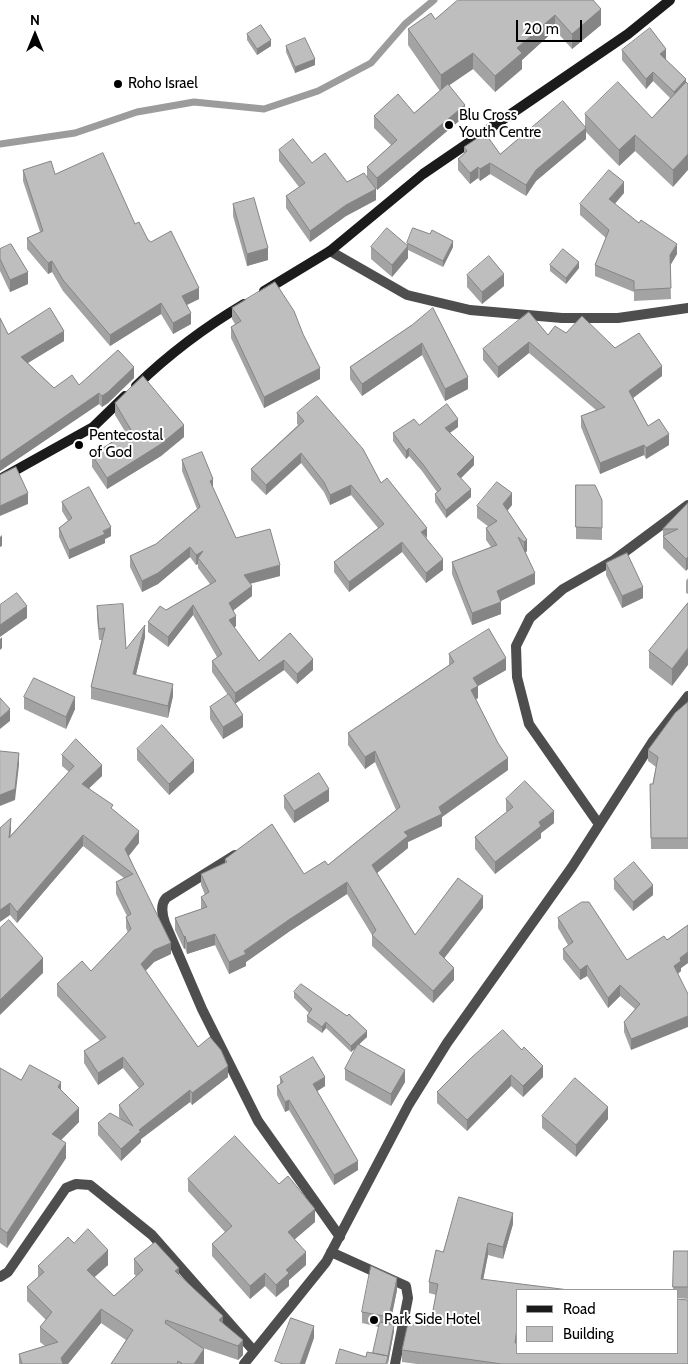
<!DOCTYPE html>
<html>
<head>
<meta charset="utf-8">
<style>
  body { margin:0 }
  #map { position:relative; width:688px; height:1364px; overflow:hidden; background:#fff; font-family:Cabin,sans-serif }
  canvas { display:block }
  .legend { position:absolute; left:516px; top:1289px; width:162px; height:65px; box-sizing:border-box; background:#fff; border:1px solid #999; margin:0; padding:6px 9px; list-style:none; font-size:15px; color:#000 }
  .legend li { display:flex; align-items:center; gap:10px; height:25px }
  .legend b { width:25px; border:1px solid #999 }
  .north { position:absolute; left:10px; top:10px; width:50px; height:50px; -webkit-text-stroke:4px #fff; paint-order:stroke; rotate:0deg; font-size:14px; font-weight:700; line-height:20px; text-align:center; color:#000 }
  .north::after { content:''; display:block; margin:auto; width:18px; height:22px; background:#000; clip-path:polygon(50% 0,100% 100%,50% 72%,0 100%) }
  .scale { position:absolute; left:516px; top:20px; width:66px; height:22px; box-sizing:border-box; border:2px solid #000; border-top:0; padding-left:6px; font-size:15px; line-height:18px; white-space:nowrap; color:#000; -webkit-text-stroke:4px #fff; paint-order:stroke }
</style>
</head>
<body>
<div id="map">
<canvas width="688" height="1364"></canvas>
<ul class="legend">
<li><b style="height:6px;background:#1b1b1b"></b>Road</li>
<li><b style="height:14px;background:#bebebe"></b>Building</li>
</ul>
<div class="north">N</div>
<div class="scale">20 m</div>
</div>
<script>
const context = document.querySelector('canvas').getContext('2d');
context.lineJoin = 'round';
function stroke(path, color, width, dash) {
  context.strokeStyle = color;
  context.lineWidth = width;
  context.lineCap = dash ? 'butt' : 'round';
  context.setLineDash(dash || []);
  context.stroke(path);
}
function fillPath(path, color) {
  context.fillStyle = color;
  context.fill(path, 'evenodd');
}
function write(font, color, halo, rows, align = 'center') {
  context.font = font + ' Cabin,sans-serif';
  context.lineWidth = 4;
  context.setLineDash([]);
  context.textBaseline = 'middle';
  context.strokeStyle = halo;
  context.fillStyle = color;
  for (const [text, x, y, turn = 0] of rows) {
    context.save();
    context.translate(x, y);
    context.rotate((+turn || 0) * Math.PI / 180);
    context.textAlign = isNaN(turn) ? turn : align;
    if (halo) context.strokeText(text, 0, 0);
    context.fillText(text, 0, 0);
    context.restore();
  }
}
stroke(new Path2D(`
  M0,144L75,133L137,112L194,102L264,109L318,91L371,63L405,24L434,0`), '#9c9c9c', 7);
stroke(new Path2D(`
  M330,251L407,295L470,310L562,318H618L688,308
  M598,823L529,724L517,677L516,646L530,618L563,589L614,560L688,505
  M235,855L166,898C160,905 162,914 165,923L202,1009L258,1121L340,1237
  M331,1252L406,1286L408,1298L395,1364
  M0,1277L8,1272L66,1188L76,1184L90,1185L152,1235L254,1351
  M244,1364L326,1262L409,1104L447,1043L572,867L653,741L688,696`), '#4e4e4e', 10);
stroke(new Path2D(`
  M264,291L330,251L423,174L628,34L670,0
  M136,386C168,355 205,327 244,304
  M0,479L93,427L125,396`), '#1b1b1b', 10);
fillPath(new Path2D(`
  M593,0L601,25L572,49L555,30L522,60V69L495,92L473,69L449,85L465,116L377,190L376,188V200L346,216L310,242L286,208V196L299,187L279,161V150L312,163L347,182L367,177V167L391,145L374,128V116L414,113L440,91L408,45V29L435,19Z
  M247,34L271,46L257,55L247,40Z
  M286,46L315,65L295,73L286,52Z
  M622,50L666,59V60L686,79L673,187L635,151L619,166L586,132V139L536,181L526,196L490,174L480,181L478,178L470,184L458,170V159L464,154V147L500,154L585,126V114L652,118L670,98L653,81L646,89L622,60Z
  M23,170L55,174L135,224L199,299L187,305L191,324L173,334L161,314L110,346L63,291L52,272L48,274L27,249V238L40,232L23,181Z
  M624,193L615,204L677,254L670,265L671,299L634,301V292L595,276V265L606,238L580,215V204Z
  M233,204L268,260L247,266L233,216Z
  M407,243L453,247L443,267L408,250V258L392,277L371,259V247L407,245Z
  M0,249L28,284L10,292L0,271Z
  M550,265L579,268L566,284L550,271Z
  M467,275L504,286L482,304L467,287Z
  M232,308L320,379L264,408L231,338V327L235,324L232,319Z
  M0,318L8,334L64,341L28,363L54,388L79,385L134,378L108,403L102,407L99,404L0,471Z
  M412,325L468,389L445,401L422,355L362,396L350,379V367Z
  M566,333L615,348L662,376L633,398L648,426L669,445L646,459L644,455L600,474L581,427V416L596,410L529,353L498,378L483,360V349L548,335Z
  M115,403L184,437L161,456L107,489L92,467V455L126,433L115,415Z
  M297,413L381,483L427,539L443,570L426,583L402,552L349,592L334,572V562L378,528L351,495L330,505L324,492L301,463L266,495L251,480V469L298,425L297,424Z
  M419,425L458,427L450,433L474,465L461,478L471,497L446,518L435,502V494L437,492L422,471L409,456L406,459L393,441V433Z
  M182,460L213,488L236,538L280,576L250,584L252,596L233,610L236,626L234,628L259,661L290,633L313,670L297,684L284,670L235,703L243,727L223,739L210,719V707L228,695L212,672V661L217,657L193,615L168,647L148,632V622L166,610L210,584L198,568V564L196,565L190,557L158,584L142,592L130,567V556L156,544L197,509L182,471Z
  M576,485L602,500V540L576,539Z
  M62,502L111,536L105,539V543L69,559L59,537V528L68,521L62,511Z
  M688,503L686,571L663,548V529Z
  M512,505L507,511L527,540V551L525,553L535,584L500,601L501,614L472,625L452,574V562L491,547L486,540V528L489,527L477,518V506Z
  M606,563L643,598L622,608L606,575Z
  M688,578V594L686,593V581Z
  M688,603L672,686L649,668V651Z
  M97,606L126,649L145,637L136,675L173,696L168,718L91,699V687L102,640H99L97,618Z
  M449,654L506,670L478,686V698L476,699L508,770L442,817V826L408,842V848L377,873L415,935L483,908L444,958L454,980L433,1003L372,946V935L347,894L290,931L246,962V966L229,974L215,945L187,954L185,948L184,949L175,930V918L201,909V897L205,895L201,885V874L225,863V859L304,874L328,865L396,810L375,762L365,769L348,745V733L449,665Z
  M24,697L75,709L66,729L24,709Z
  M688,702V849H651L650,795L656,767L648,761V750Z
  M137,749L194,772L169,795L137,760Z
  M62,755L102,776L89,788L113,810L139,843L129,856L171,954L154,962L145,971L198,1047L228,1077L192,1105L190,1102L141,1139V1142L121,1161L98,1135V1123L121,1119L119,1117V1105L139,1088L123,1068L98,1085L84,1063V1051L100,1041L57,996V984L91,971L128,933L126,928V917L127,916L116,894V882L124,878L83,846L17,923L10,915L0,828L11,829L10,836L69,772L62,766Z
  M284,796L329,801L294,823L284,808Z
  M506,799L554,823L541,833V838L495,874L475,849V837L507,812L506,811Z
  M614,879L653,895L633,911L614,889Z
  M558,918L627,960L667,940L688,925V963L681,968V971L678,974L631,1050L624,1032V1022L635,1009L620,996L608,1008L587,976L580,980L563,959V949L568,945L558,928Z
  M294,992L347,1016L367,1037L359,1044L405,1082L391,1106L345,1080V1069L357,1047L351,1052L326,1028L322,1033L307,1022V1016L309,1013L294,998Z
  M471,1058L543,1077L523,1097L511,1086L467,1131L437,1103V1092Z
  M0,1068L21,1080L61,1090L79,1122L61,1140L66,1158L7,1248L0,1243Z
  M280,1077L325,1086L317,1091L358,1170L334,1185L289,1110L285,1112L277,1095V1086L280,1084Z
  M542,1116L608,1119L576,1157L542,1128Z
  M188,1179L279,1184L315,1222L294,1240L306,1265L289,1280V1286L276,1297L265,1286L250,1299L212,1256V1244L225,1232L188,1191Z
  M513,1224L503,1259L488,1255L483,1279L517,1290V1353L688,1364H417L402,1362V1350L430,1326L436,1295L429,1293V1282L443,1252Z
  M74,1243L108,1265L94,1277L114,1296L136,1276L134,1274V1259L179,1275L223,1324L243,1340V1355L238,1360L200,1347L204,1349V1364H111L126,1340L101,1323L68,1364H19V1354L45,1346L40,1342V1327L46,1320L27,1301V1287L38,1277V1266Z
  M674,1251H688V1299L677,1298V1290H673Z
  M397,1290L390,1324L394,1331L388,1364L366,1357L373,1353L379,1327L362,1323V1312Z`), '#a3a3a3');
fillPath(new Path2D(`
  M601,9V25L572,49V34Z
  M555,15V30L522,60V69L495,92V76L517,48Z
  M271,40V46L257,55V49Z
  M666,49V59L660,64V54Z
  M473,53V69L441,91V75Z
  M315,59V65L295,73V67Z
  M653,72V81L646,89V79Z
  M686,79V89L674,101V92Z
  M465,105V116L377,190V178Z
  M586,128V139L536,181L526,196V185L536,170Z
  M635,135V151L619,166V150Z
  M688,154V170L673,187V170Z
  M490,163V174L480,181V169Z
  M478,167V178L470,184V173Z
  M624,182V193L609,210V199Z
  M376,189V200L346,216L310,242V231L346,205Z
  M453,241V247L443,267V261Z
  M677,244V254L670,266V255Z
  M408,246V258L392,277V265Z
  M268,248V260L247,266V254Z
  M52,261V272L48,274V263Z
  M579,262V268L566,284V278Z
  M28,272V284L10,292V280Z
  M504,274V286L482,304V292Z
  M199,288V299L182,307V296Z
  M161,303V314L110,346V335Z
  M191,313V324L173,334V323Z
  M64,331V341L21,367V357Z
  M529,342V353L498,378V367Z
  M422,343V355L362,396V384Z
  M662,366V376L629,401V391Z
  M134,367V378L108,403L102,407V396Z
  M320,368V379L264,408V397Z
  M468,377V389L445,401V389Z
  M99,393V404L0,471V461Z
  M458,419V427L445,436V428Z
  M184,425V437L161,456L107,489V478Z
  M669,434V445L646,459V448Z
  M644,445V455L600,474V463Z
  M409,448V456L406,459V451Z
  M301,453V463L266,495V485Z
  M474,457V465L457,482V474Z
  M213,479V490L210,481Z
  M351,485V495L330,505V495Z
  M471,489V497L446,518V510Z
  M28,493V504L0,516V506Z
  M512,493V505L503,516V504Z
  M111,527V536L105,539V543L69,559V550Z
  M427,528V538L421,532Z
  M2,535V546L0,547V537Z
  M527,540V551L524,554V542Z
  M402,542V552L349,592V582Z
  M190,547V557L158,584L142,592V581Z
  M203,551L198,558V564L196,565V555Z
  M688,557V569L686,571V559Z
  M443,559V570L426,583V573Z
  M280,565V576L244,585V575Z
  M535,573V584L497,603V591Z
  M252,586V596L229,614V603Z
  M643,587V598L622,608V596Z
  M501,602V614L472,625V613Z
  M193,605V615L168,647V637Z
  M27,606V618L0,637V625Z
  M236,616V626L229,631V620Z
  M145,625V637L133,686V674Z
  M2,637V648L0,650V639Z
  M688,648V665L672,686V669Z
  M506,658V670L478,686V698L471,702V690L473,678Z
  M313,659V670L297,684V674Z
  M284,660V670L235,704V693Z
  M173,684V696L168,718V706Z
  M75,697V709L66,729V717Z
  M10,709V721L0,729V718Z
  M243,715V727L223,739V727Z
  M375,751V762L365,769V757Z
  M19,753V765L15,800L0,806V795Z
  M508,758V770L442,817V826L408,842V848L372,877V865L404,832Z
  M194,760V772L169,795V784Z
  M102,765V776L82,795V784Z
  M329,789V801L294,823V811Z
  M554,811V823L541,833V838L495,874V862L539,822Z
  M11,818V829L9,849V838Z
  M139,831V843L125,860V849Z
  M83,835V846L17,923V912Z
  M347,882V894L290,931L246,962V966L229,974V962L290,919Z
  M653,885V895L633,911V902Z
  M483,896V908L439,965V953Z
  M10,903V915L0,922V910Z
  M215,934V945L187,954V943Z
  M185,936V948L184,949V937Z
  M171,943V954L154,962L141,976V964L154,950Z
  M688,952V963L681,968V971L674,976V966L680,958Z
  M43,958V973L0,1015V1000Z
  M587,965V976L580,980V970Z
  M454,968V980L433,1003V991Z
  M620,985V996L608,1008V998Z
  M688,1016V1027L631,1050V1039Z
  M326,1022V1028L322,1033V1027Z
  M367,1031V1037L351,1052V1046Z
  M123,1057V1068L98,1085V1073Z
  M228,1066V1077L192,1105V1093Z
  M543,1066V1077L523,1097V1086Z
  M405,1070V1082L391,1106V1094Z
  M511,1075V1086L467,1131V1120Z
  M325,1077V1086L313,1094V1084Z
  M61,1082V1097L58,1087Z
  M190,1090V1102L141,1139V1142L121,1161V1149L139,1130Z
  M289,1100V1110L285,1112V1102Z
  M608,1107V1119L576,1157V1145Z
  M79,1108V1122L52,1149V1134Z
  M66,1143V1158L7,1248V1233Z
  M358,1161V1170L334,1185V1175Z
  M315,1209V1222L288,1245V1232Z
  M513,1213V1224L503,1259V1247Z
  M488,1243V1255L481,1291V1279Z
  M108,1250V1265L87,1284V1270Z
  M306,1252V1265L289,1280V1286L276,1297V1285L286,1270Z
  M179,1268V1282L175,1271Z
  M265,1273V1286L250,1299V1286Z
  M397,1278V1290L389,1329V1317Z
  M101,1309V1323L68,1364H61V1358Z
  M223,1316V1330L219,1320Z
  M394,1325V1331L388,1362V1356Z
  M314,1326V1338L305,1364H300Z
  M517,1328V1340L515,1355V1343Z
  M243,1340V1355L238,1360V1346Z
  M204,1349V1364H194Z`), '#858585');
const building = new Path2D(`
  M458,0H593L601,9L572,34L555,15L517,48L522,53L495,76L473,53L441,75L408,29L431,13L435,19Z
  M261,25L271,40L257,49L247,34Z
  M650,28L666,49L660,54L686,79L674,92L653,72L646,79L622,50Z
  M305,38L315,59L295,67L286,46Z
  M618,82L652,118L686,82L688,84V154L673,170L635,135L619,150L585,114Z
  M448,84L465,105L377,178L367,167L397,140L374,116L398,94L414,113Z
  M563,101L586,128L536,170L526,185L490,163L480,169L478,167L470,173L458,159L467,151L464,147L485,133L500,154Z
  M293,139L312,163L325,153L347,182L364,173L376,189L346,205L310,231L286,196L305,183L279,150Z
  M103,153L135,224L139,222L148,240L151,242L171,231L199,288L182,296L191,313L173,323L161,303L110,335L63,280L52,261L48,263L27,238L43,231L23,170L51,161L55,174Z
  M609,170L624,182L609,199L639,223L641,220L677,244L670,255L671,288L634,290V281L595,265L609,230L580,204Z
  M254,198L268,248L247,254L233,204Z
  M387,228L408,246L392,265L371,247Z
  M413,228L430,234L432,230L453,241L443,261L407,243Z
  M11,244L28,272L10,280L0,259V249Z
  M563,249L579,262L566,278L550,265Z
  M489,256L504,274L482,292L467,275Z
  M275,282L294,311L303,334L320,368L264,397L231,327L241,321L232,308Z
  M50,308L64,331L21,357L54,388L72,375L79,385L118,350L134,367L108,392L102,396L99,393L0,461V318L8,334Z
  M433,308L468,377L445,389L422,343L362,384L350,367L412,325Z
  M529,312L548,335L555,326L566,333L582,316L615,348L639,333L662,366L629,391L648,426L659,419L669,434L646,448L644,445L600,463L581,416L605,407L529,342L498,367L483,349Z
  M143,376L184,425L161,444L107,478L92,455L131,430L115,403Z
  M317,396L363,449L381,483L387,478L427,528L421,532L443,559L426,573L402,542L349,582L334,562L384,524L351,485L330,495L324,482L301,453L266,485L251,469L304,421L297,413Z
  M447,404L458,419L445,428L474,457L457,474L471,489L446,510L435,494L441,489L422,463L409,448L406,451L393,433L414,419L419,425Z
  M202,452L213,479L210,481L236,538L270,529L280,565L244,575L252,586L229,603L236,616L229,620L259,661L290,633L313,659L297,674L284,660L235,693L212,661L222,654L193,605L168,637L148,622L160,606L166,610L216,581L198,558L203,551L196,555L190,547L158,573L142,581L130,556L156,544L200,507L182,460Z
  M16,467L28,493L0,506V475Z
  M497,482L512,493L503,504L527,540L524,542L518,537L535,573L497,591L501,602L472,613L452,562L497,545L486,528L497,521L477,506Z
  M576,485H595L602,500V528L576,527Z
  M89,487L111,527L103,531L105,534L69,550L59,528L72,518L62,502Z
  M688,503V557L686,559L663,536L678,529H663Z
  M627,553L643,587L622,596L606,563Z
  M17,593L27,606L0,625V605Z
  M688,603V648L672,669L649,651Z
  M123,604L126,649L145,625L133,674L173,684L168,706L91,687L105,628L99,629L97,606Z
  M489,629L506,658L473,678L478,686L471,690L498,743L508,758L439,807L442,814L404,832L408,836L372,865L415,935L458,878L483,896L439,953L454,968L433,991L372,935L376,930L347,882L290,919L244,951L246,954L229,962L215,934L187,943L185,936L184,937L175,918L207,907L201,897L209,892L201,874L227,862L225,859L272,824L304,874L325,861L328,865L400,807L375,751L365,757L348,733L454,662L449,654Z
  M34,678L75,697L66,717L24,697Z
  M229,694L243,715L223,727L210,707Z
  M0,698L10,709L0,718Z
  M688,702V838H651L650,784H653L658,757L648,750L675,713Z
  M162,725L194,760L169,784L137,749Z
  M76,739L102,765L82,784L113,805L111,808L139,831L125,849L171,943L154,950L141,964L198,1047L210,1037L221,1050L228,1066L192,1093L190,1090L139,1130L141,1131L121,1149L98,1123L110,1113L133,1126L119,1105L144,1084L123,1057L98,1073L84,1051L106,1037L57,984L82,961L91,971L131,929L126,917L131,914L116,882L133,874L83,835L17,912L10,903L0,910V828L11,818L9,838L74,766L62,755Z
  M0,751L19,753L15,789L0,795Z
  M319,773L329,789L294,811L284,796Z
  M525,781L554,811L539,822L541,826L495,862L475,837L513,807L506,799Z
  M634,862L653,885L633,902L614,879Z
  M582,902H589L627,960L664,936L667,940L688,925V952L680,958L681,961L674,966L688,994V1016L631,1039L624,1022L640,1004L620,985L608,998L587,965L580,970L563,949L573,942L558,918Z
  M9,920L43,958L0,1000V928Z
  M301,984L347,1016L349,1014L367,1031L351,1046L326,1022L322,1027L307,1016L312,1009L294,992Z
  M503,1030L522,1050L524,1047L543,1066L523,1086L511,1075L467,1120L437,1092L471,1058Z
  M358,1044L405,1070L391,1094L345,1069Z
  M313,1057L325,1077L313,1084L358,1161L334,1175L289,1100L285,1102L277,1086L283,1082L280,1077Z
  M30,1065L61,1082L58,1087L79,1108L52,1134L66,1143L7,1233L0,1228V1068L21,1080Z
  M575,1078L608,1107L576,1145L542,1116Z
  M235,1136L279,1184L288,1176L315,1209L288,1232L306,1252L286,1270L289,1273L276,1285L265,1273L250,1286L212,1244L232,1226L188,1179Z
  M459,1197L513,1213L503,1247L488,1243L481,1279L569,1290H517V1328L515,1343H517V1353H677V1299L688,1300V1364H502L402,1350L408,1323L430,1326L438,1284L429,1282L436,1250L443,1252Z
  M88,1229L108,1250L87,1270L114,1296L143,1270L134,1259L155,1242L179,1268L175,1271L223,1316L219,1320L243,1340L238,1346L166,1320L165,1323L204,1349L194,1364H183L178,1361L177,1364H111L133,1330L101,1309L61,1358L63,1364H22L19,1354L58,1342L40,1327L52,1312L27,1287L44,1272L38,1266L68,1237L74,1243Z
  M674,1251H688V1287H673Z
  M371,1266L397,1278L389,1317L362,1312Z
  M291,1318L314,1326L300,1364H283L275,1361Z
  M380,1322L394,1325L388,1356L373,1353Z
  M340,1349L366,1357L367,1352L388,1356L386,1364H336Z`);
fillPath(building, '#bebebe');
stroke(building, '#858585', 1);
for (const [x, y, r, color] of [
  [118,84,5,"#000"],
  [449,125,5,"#000"],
  [79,445,5,"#000"],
  [374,1320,5,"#000"]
]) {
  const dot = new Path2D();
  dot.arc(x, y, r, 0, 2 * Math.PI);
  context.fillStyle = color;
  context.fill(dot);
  stroke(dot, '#fff', 2);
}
write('15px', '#000', '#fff', [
  ["Roho Israel",128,84],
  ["Blu Cross",459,116],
  ["Youth Centre",459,133],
  ["Pentecostal",89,436],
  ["of God",89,453],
  ["Park Side Hotel",384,1320]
], 'left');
</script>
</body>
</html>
